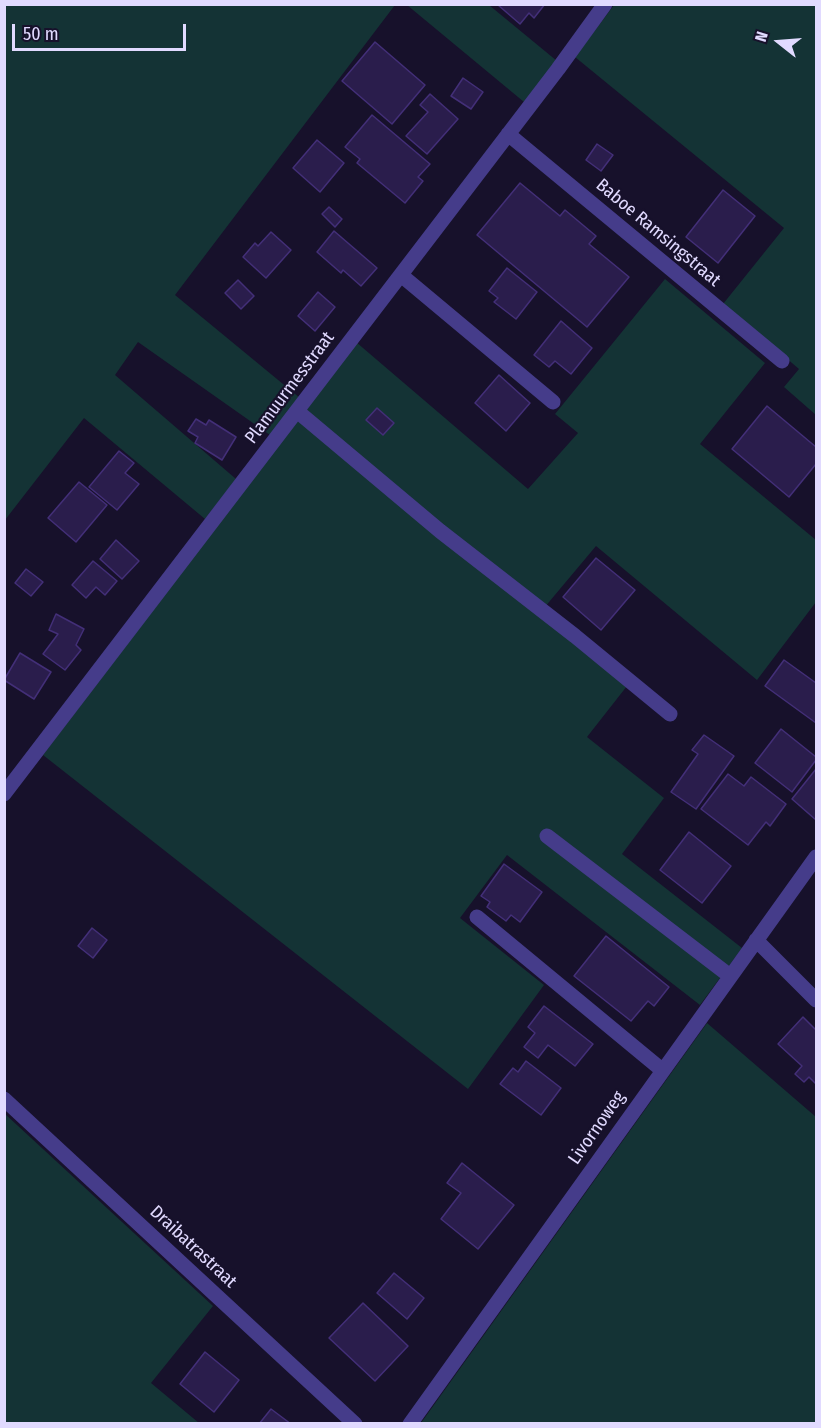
<!DOCTYPE html>
<html>
<head>
<meta charset="utf-8">
<style>
  body { margin:0 }
  #map { position:relative; width:821px; height:1428px; overflow:hidden; background:#17112b; font-family:"Fira Sans Condensed",sans-serif }
  canvas { display:block }
  .frame { position:absolute; inset:0; border:6px solid #e1daff; pointer-events:none }
  .north { position:absolute; left:749px; top:12px; width:60px; height:60px; -webkit-text-stroke:4px #17112b; paint-order:stroke; rotate:287deg; font-size:16px; font-weight:700; line-height:24px; text-align:center; color:#e1daff }
  .north::after { content:''; display:block; margin:auto; width:21px; height:27px; background:#e1daff; clip-path:polygon(50% 0,100% 100%,50% 72%,0 100%) }
  .scale { position:absolute; left:12px; top:24px; width:174px; height:27px; box-sizing:border-box; border:3px solid #e1daff; border-top:0; padding-left:8px; font-size:18px; line-height:21px; white-space:nowrap; color:#e1daff; -webkit-text-stroke:4px #17112b; paint-order:stroke }
</style>
</head>
<body>
<div id="map">
<canvas width="821" height="1428"></canvas>
<div class="frame"></div>
<div class="north">N</div>
<div class="scale">50 m</div>
</div>
<script>
const context = document.querySelector('canvas').getContext('2d');
context.lineJoin = 'round';
function fillPath(path, color) {
  context.fillStyle = color;
  context.fill(path, 'evenodd');
}
function stroke(path, color, width, dash) {
  context.strokeStyle = color;
  context.lineWidth = width;
  context.lineCap = dash ? 'butt' : 'round';
  context.setLineDash(dash || []);
  context.stroke(path);
}
function write(font, color, halo, rows, align = 'center') {
  context.font = font + ' "Fira Sans Condensed",sans-serif';
  context.lineWidth = 4.5;
  context.setLineDash([]);
  context.textBaseline = 'middle';
  context.strokeStyle = halo;
  context.fillStyle = color;
  for (const [text, x, y, turn = 0] of rows) {
    context.save();
    context.translate(x, y);
    context.rotate((+turn || 0) * Math.PI / 180);
    context.textAlign = isNaN(turn) ? turn : align;
    if (halo) context.strokeText(text, 0, 0);
    context.fillText(text, 0, 0);
    context.restore();
  }
}
fillPath(new Path2D(`
  M5,5H395L175,295L300,398L270,435L138,342L115,375L236,479L205,519L84,418L5,520Z
  M407,5H489L557,61L524,102Z
  M614,5H816V415L784,387L799,369L723,304L784,228L575,57Z
  M665,279L765,363L700,444L816,540V602L757,680L596,546L544,608L304,412L356,342L528,489L578,433L555,414Z
  M299,418L627,686L587,737L664,798L622,854L742,948L700,1005L507,855L460,918L544,985L468,1089L43,755Z
  M707,1023L816,1117V1423H421Z
  M4,1113L213,1306L151,1383L199,1423H5Z`), '#143335');
const building = new Path2D(`
  M545,4L534,18L529,13L520,24L498,5Z
  M375,42L425,85L392,124L342,81Z
  M463,78L483,92L471,109L451,96Z
  M430,94L458,119L427,154L406,136L428,112L420,105Z
  M372,115L430,164L418,177L423,181L405,203L357,163L360,159L345,147Z
  M317,140L344,163L320,192L293,168Z
  M597,144L613,155L601,171L586,160Z
  M520,183L560,216L565,210L596,236L589,244L629,277L587,327L477,235Z
  M723,190L755,216L718,263L686,237Z
  M329,207L342,219L335,227L322,214Z
  M334,231L377,268L361,286L343,270L341,273L317,252Z
  M271,232L291,250L266,278L243,257L255,243L258,246Z
  M507,268L537,292L516,319L494,302L498,298L489,291Z
  M238,280L254,296L241,309L225,293Z
  M318,292L335,307L315,331L298,316Z
  M561,321L592,348L571,374L555,361L549,367L534,355Z
  M499,375L530,403L506,431L475,403Z
  M767,406L816,447V464L789,497L732,449Z
  M377,408L394,423L383,435L366,420Z
  M196,419L206,425L209,420L236,437L222,460L195,443L198,437L188,431Z
  M119,451L134,463L125,473L139,484L117,510L89,487Z
  M79,482L107,505L76,542L48,518Z
  M116,540L139,561L122,579L100,559Z
  M596,558L635,590L601,630L563,597Z
  M93,561L117,581L105,595L96,587L86,598L72,585Z
  M26,569L43,582L31,596L15,583Z
  M56,614L84,629L76,645L81,650L65,670L43,654L58,634L49,630Z
  M20,653L51,672L34,699L4,680Z
  M784,660L816,683V723L765,686Z
  M781,729L816,757V760L792,792L755,763Z
  M704,735L734,756L696,809L671,792L698,754L692,750Z
  M816,769V820L792,799Z
  M728,774L744,786L751,777L786,804L770,826L766,822L748,845L701,809Z
  M689,832L731,866L702,903L660,870Z
  M504,864L542,892L520,922L511,915L506,921L487,907L490,902L481,896Z
  M92,928L107,940L93,958L78,946Z
  M606,936L669,987L654,1006L648,1001L631,1021L574,976Z
  M544,1006L593,1044L575,1066L548,1045L538,1058L524,1047L535,1033L528,1027Z
  M803,1017L816,1030V1084L809,1077L804,1082L795,1074L802,1066L778,1044Z
  M526,1061L561,1088L541,1115L500,1084L513,1068L518,1072Z
  M462,1163L514,1205L478,1249L441,1219L461,1193L447,1183Z
  M394,1273L424,1298L407,1319L377,1293Z
  M363,1303L408,1346L375,1381L329,1338Z
  M205,1352L239,1380L214,1412L180,1384Z
  M271,1409L291,1424H259Z`);
fillPath(building, '#2a1d4c');
stroke(building, '#432f78', 1.5);
stroke(new Path2D(`
  M508,134L782,361
  M401,275L553,402
  M297,411L440,531L575,636L670,714
  M4,794L558,69L605,4
  M547,836L730,976
  M477,917L662,1070
  M756,940L816,1000
  M4,1099L355,1424
  M410,1424L816,857`), '#453c8a', 15);
write('18px', '#e1daff', '#17112b', [
  ["Baboe Ramsingstraat",658,233,40],
  ["Plamuurmesstraat",290,388,-53],
  ["Livornoweg",597,1128,-55],
  ["Draibatrastraat",193,1247,43]
]);
</script>
</body>
</html>
